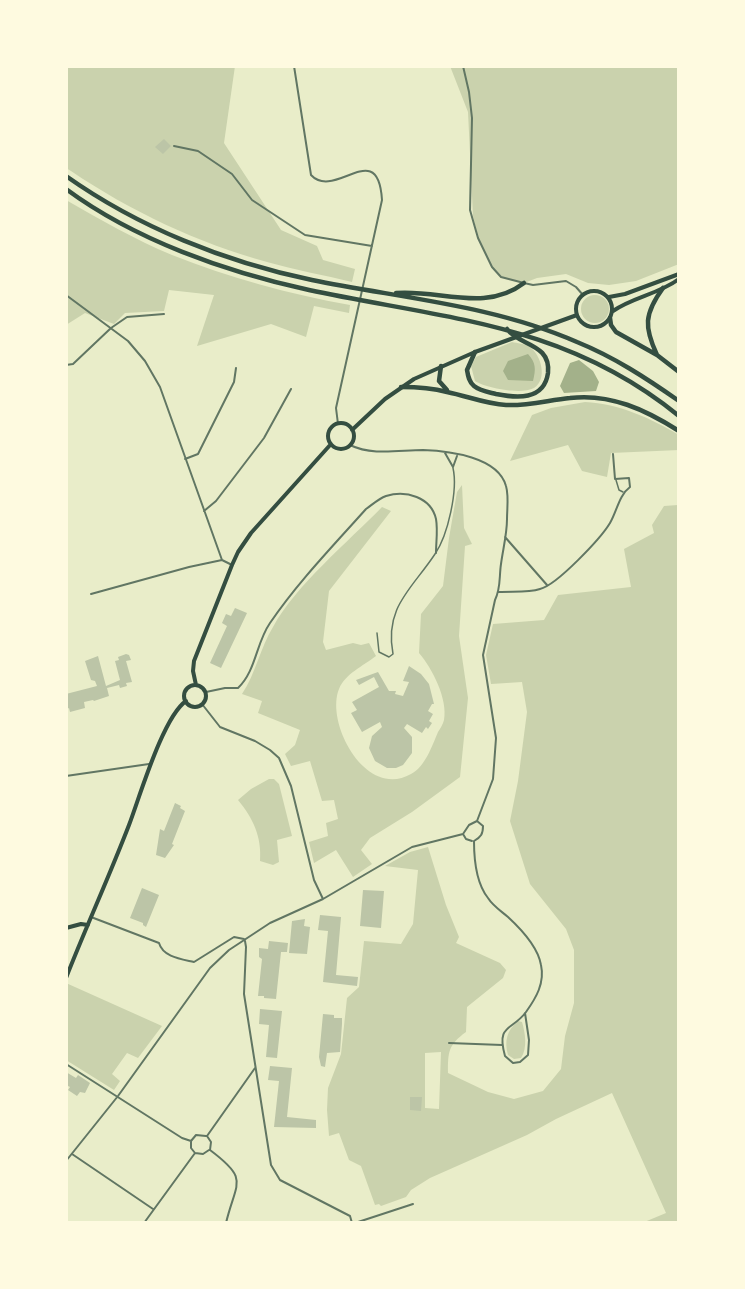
<!DOCTYPE html>
<html>
<head>
<meta charset="utf-8">
<style>
  body { margin:0 }
  #map { position:relative; width:745px; height:1289px; overflow:hidden; background:#e9edc9; font-family:Jost,sans-serif }
  canvas { display:block }
  .frame { position:absolute; inset:0; border:68px solid #fefae0; pointer-events:none }
</style>
</head>
<body>
<div id="map">
<canvas width="745" height="1289"></canvas>
<div class="frame"></div>
</div>
<script>
const context = document.querySelector('canvas').getContext('2d');
context.lineJoin = 'round';
function fillPath(path, color) {
  context.fillStyle = color;
  context.fill(path, 'evenodd');
}
function stroke(path, color, width, dash) {
  context.strokeStyle = color;
  context.lineWidth = width;
  context.lineCap = dash ? 'butt' : 'round';
  context.setLineDash(dash || []);
  context.stroke(path);
}
fillPath(new Path2D(`
  M66,66H235L224,143L281,230L317,246L323,260L355,269L352,282C324,275 295,270 267,262C198,243 130,211 71,171L66,168Z
  M450,66H679V264L636,281L609,285L588,283L566,274L537,278L524,283L501,277L492,267L478,238L473,216L468,112Z
  M66,200C101,220 136,240 172,255C230,278 289,294 350,305L349,313L314,306L306,337L271,324L197,346L214,295L169,290L164,311L125,313L114,324L85,313L66,325Z
  M581 309a14 14 0 1 1 28 0a14 14 0 1 1-28 0Z
  M512,342C517,343 525,344 530,347C541,355 548,379 534,388C521,395 486,388 475,381L471,366L476,357Z
  M585,402C620,404 650,418 679,435V450L611,453L607,477L582,471L568,445L510,461L532,415L551,408Z
  M679,477V1223H642L666,1213L612,1093L556,1119L527,1135L430,1178L411,1190L406,1197L381,1206L379,1204L375,1205L361,1166L349,1160L339,1133L329,1136L327,1110L328,1088L341,1054L347,998L359,987L364,941L401,944L413,924L418,870L385,866L410,852L428,847L446,905L459,937L456,943L500,963L506,970L503,978L467,1007L466,1032C448,1045 448,1052 448,1073L488,1092L514,1099L543,1091L561,1069L565,1036L574,1003V950L566,929L530,884L510,821L518,781L527,712L522,682L491,684L486,655L493,624L544,620L558,595L631,587L624,549L654,533L652,525L664,506L678,505L677,478ZM441,1052L439,1109L425,1108V1053Z
  M462,485L464,528L472,544L465,546L459,636L468,698L460,777L412,812L370,838L361,850L372,864L353,877L336,850L314,863L309,842L328,836L326,823L338,819L334,800L322,801L310,761L291,766L285,754L295,745L300,730L258,713L262,701L242,694C256,673 260,648 273,627C296,585 348,542 382,507L391,511L329,591L323,642L326,650L353,643L361,645L369,643L376,656C363,666 345,674 339,689C325,723 366,800 411,774C425,767 432,746 438,732C440,729 443,724 444,720C448,699 432,668 419,653L421,614L443,586L449,538L457,492Z
  M269,779H274L279,784L292,836L277,840L279,862L273,865L260,861C262,837 253,818 238,800L251,789Z
  M66,983L162,1026L138,1058L127,1053L112,1074L120,1081L114,1090L66,1060Z
  M518,1021L522,1022C525,1032 528,1048 521,1058L514,1059L508,1055C504,1041 507,1030 518,1021Z`), '#cad2ad');
fillPath(new Path2D(`
  M528,354C536,363 536,369 533,381L508,380L503,371L508,361Z
  M579,360L593,371L599,382L596,391L564,393L560,386L570,363Z`), '#a3b18a');
fillPath(new Path2D(`
  M164,139L171,146L163,154L155,147Z
  M235,608L247,613L221,668L210,663L227,626L222,623L226,614L231,616Z
  M126,654L129,655L131,660L126,661L132,682L126,683L127,686L120,688L119,685L107,688L109,696L94,701L93,700L84,702L85,708L70,712L69,708L67,709L66,694L97,686L95,681L91,680L85,661L98,656L106,686L120,680L115,661L119,660L118,657Z
  M409,666L421,674L429,684L434,704H432L428,711L433,714L429,721L432,723L428,729L426,727L422,733L407,724L404,728L412,737V753L403,765L396,768H387L375,761L369,748L372,736L382,727L380,722L362,732L351,713L357,710L352,702L379,687L374,677L359,685L356,680L378,672L389,691H396L395,694L403,696L409,682L403,681Z
  M175,803L181,806L180,808L185,811L172,844L174,845L165,858L156,855L160,829L164,831Z
  M142,888L159,895L146,927L143,925V923L130,918Z
  M363,890L384,891L381,928L360,926Z
  M320,915L341,917L336,975L358,977L357,986L323,982L328,931L318,930Z
  M305,919L304,926L310,927L307,954L289,953L292,921Z
  M269,941L288,943L287,952H281L276,999L264,998V996H258L262,959L259,957V948L268,949Z
  M260,1009L282,1011L277,1058L266,1057L269,1025L259,1024Z
  M323,1014L334,1015V1018H342V1024L340,1052L327,1053L325,1067L321,1066L319,1057Z
  M270,1066L292,1068L287,1117L316,1120V1128L274,1127L279,1081L268,1080Z
  M66,1072L76,1078L78,1075L90,1083L85,1093L80,1092L77,1096L68,1090L70,1087L66,1085Z
  M410,1097H422L421,1111L410,1110Z`), '#bcc5a7');
stroke(new Path2D(`
  M616,480L619,490L623,492
  M377,633L379,652L389,657L393,654C384,607 412,589 435,554C448,535 458,490 453,468`), '#617663', 1.5);
stroke(new Path2D(`
  M294,66L311,175C335,201 378,136 382,200L336,408L338,424
  M463,66L469,92L472,118L470,210L478,238L492,267L501,277L524,283L533,285L566,281L576,287L583,295
  M174,146L198,151L232,174L252,200L305,235L372,246
  M66,295L128,341L145,361L160,387L222,560L232,565
  M66,365L73,364L111,328L127,317L164,314
  M350,445C372,456 400,450 423,450C450,451 498,457 506,486C509,496 507,509 507,519C507,534 503,549 501,564C499,577 501,588 495,600L483,655L496,738L493,779L477,821
  M445,453L453,467
  M185,459L198,454L234,382L236,368
  M453,467L457,456
  M204,511L216,501L264,438L291,389
  M505,537L547,585
  M499,592C512,591 528,593 540,589C557,585 601,538 610,523C617,511 619,495 630,487L629,478L615,479L613,454
  M91,594L189,567L222,560
  M206,692L225,688H238C256,671 256,643 270,623C298,582 333,546 366,509C372,505 378,499 386,496C406,490 431,497 436,519C438,530 436,542 436,553
  M202,704L220,727L255,741L270,750L279,758L291,786L314,880L323,899
  M66,776L149,764
  M472,841L466,839L463,834L469,825L477,821
  M474,841C474,860 476,883 488,898C493,906 501,911 508,917C521,929 538,947 541,965C545,983 536,998 526,1012C512,1031 496,1024 505,1056L513,1063L520,1062L528,1055L529,1040L525,1013
  M474,841C481,837 483,834 483,826L477,821
  M91,917L159,943C163,957 181,959 194,962L234,937L244,939
  M245,941L246,947L244,994L271,1165L280,1180L350,1216L352,1223
  M449,1043L502,1045
  M66,1064L182,1138L191,1141
  M207,1136L255,1068
  M207,1136L211,1142L210,1150
  M191,1141L196,1135L206,1136
  M191,1141V1148L195,1153
  M210,1150C250,1180 236,1181 226,1223
  M195,1153L203,1154L209,1150
  M72,1154L153,1209
  M66,1161L118,1096L210,968L229,950L270,923L323,899L412,847L463,834
  M144,1223L195,1153
  M355,1223L413,1204`), '#617663', 2);
stroke(new Path2D(`
  M576 309a18 18 0 1 1 36 0a18 18 0 1 1-36 0Z
  M609,297L625,294L679,274
  M613,311C633,297 659,294 679,279
  M328 436a13 13 0 1 1 26 0a13 13 0 1 1-26 0Z
  M352,430L385,399L414,379L475,352L577,315
  M196,685L193,671L194,661L232,565L238,552L251,533L331,444
  M184 696a11 11 0 1 1 22 0a11 11 0 1 1-22 0Z
  M66,928L81,924L88,925
  M66,978C86,927 109,877 129,825C140,796 163,717 186,701`), '#344e41', 4);
stroke(new Path2D(`
  M66,176C138,227 225,262 312,280C400,298 493,305 577,342C614,357 646,378 679,401
  M66,189C135,240 226,272 309,290C445,319 565,323 679,416
  M396,293C439,289 485,313 524,283
  M610,318L611,325L616,332L657,355L679,372
  M475,352L467,370C468,376 469,382 474,386C480,391 488,392 496,394C516,398 544,401 548,373C551,343 519,346 507,329
  M657,355C644,327 644,314 663,288
  M441,366L439,381L447,390
  M401,387C417,387 432,388 447,392C467,396 486,404 506,405C528,406 549,400 570,398C610,393 646,410 679,431`), '#344e41', 4.5);
</script>
</body>
</html>
